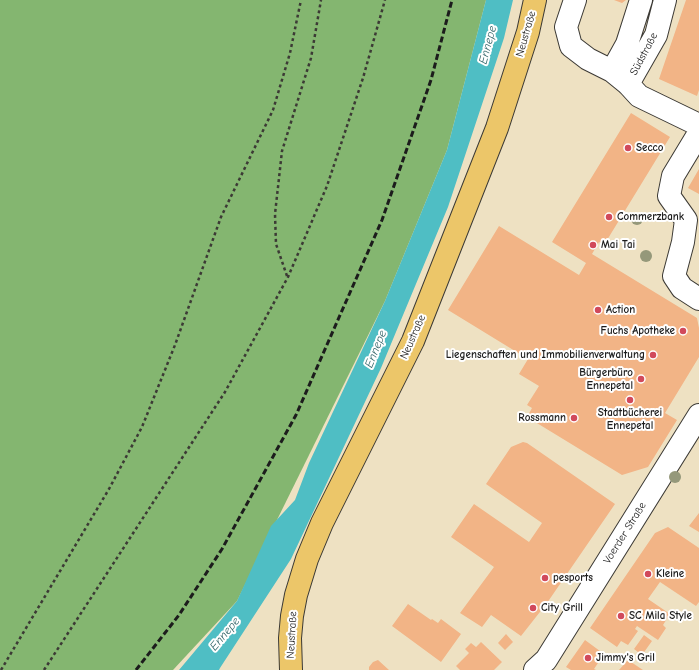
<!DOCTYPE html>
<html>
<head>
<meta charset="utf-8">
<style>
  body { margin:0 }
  canvas { display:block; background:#eee1c2 }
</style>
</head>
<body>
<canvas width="699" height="670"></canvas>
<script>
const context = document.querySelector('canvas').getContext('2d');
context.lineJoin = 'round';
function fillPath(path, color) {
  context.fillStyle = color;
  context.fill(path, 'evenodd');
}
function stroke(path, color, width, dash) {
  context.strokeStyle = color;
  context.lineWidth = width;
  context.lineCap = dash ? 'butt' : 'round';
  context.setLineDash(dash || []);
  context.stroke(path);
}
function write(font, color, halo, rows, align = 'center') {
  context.font = font + ' "Comic Neue",sans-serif';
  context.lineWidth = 4;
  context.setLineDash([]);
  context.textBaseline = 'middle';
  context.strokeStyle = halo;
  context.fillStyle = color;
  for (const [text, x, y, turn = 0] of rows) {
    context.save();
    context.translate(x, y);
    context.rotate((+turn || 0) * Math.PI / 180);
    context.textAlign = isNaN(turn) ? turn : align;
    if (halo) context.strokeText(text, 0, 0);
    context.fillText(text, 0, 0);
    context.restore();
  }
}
fillPath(new Path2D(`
  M0,0H486L447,150L385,301L237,601L173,670H0Z`), '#84b670');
fillPath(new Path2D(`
  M486,0H513L504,38L448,207L381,368L291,559L220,668L219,670H179L237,601L271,526L295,500L309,463L385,301L447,150Z`), '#4fbec4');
fillPath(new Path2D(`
  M614,0H626L622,3Z
  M686,0H699V90L697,96L659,79Z
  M631,113L670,137L604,245L599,242L592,254L697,318L699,328V357L665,413L677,420L648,467L622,475L527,417L532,408L527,405L539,386L519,374L528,359L448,310L499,226L579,275L586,263L552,242Z
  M699,169V194L688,188Z
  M523,442L527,443L615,504L547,603L521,636L491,615L482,627L460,613L494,567L451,537L474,504L529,542L542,523L486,484L511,447Z
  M699,513V532L689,526Z
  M668,527L699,548V602L696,606L660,582L648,599L670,614L663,625L666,628L658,640L637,626L635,629L638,631L628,645L621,641L617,647L590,628L655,533Z
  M408,604L431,620L432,619L438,623L441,619L461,634L441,662L392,626Z
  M506,634L513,642L505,650L498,643Z
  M644,635L652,641L642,655L634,649Z
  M585,640L604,654L594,669L596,670H571L566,667Z
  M481,642L502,662L494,670H460L456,666L469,653L465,649L471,643L476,647Z
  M378,660L389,670H369V667L373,662Z
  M628,660L643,670H619Z`), '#f2b486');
const minor = new Path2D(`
  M575,0L566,27L571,46L588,59L612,71L628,84L639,96L699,125
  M612,71L627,44L641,0
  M628,84L656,35L665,0
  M699,133L673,176L669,196L686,220L683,242L674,276L682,288L699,299
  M535,670L546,660L699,415`);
const major = new Path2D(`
  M291,670L290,638L292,616L296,595L307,559L322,523L413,341L497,128L528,32L535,0`);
stroke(minor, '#3c3a35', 24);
stroke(major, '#3c3a35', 24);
stroke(new Path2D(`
  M287,276L276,244L275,214L282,151L311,58L321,0
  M1,670L109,489L142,427L175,345L221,217L273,110L290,53L301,0
  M44,670L225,392L288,277L327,186L363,78L385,0`), '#3c3a35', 2.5, [3, 3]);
stroke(minor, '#fff', 22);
stroke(major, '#ecc669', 22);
stroke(new Path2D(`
  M136,670L179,615L222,549L296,415L382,220L431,80L452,0`), '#1c1c1c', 3, [6, 3]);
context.fillStyle = '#95987a';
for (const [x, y] of [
  [637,219],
  [646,256],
  [675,477]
]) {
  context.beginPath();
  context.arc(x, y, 6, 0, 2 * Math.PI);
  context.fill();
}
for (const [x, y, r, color] of [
  [628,148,4,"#d1495b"],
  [609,217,4,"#d1495b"],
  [593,245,4,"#d1495b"],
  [598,310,4,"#d1495b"],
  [683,331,4,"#d1495b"],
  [653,355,4,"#d1495b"],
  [641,379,4,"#d1495b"],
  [630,400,4,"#d1495b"],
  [574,418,4,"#d1495b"],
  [648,574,4,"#d1495b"],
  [545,578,4,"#d1495b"],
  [533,608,4,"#d1495b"],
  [621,616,4,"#d1495b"],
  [588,658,4,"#d1495b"]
]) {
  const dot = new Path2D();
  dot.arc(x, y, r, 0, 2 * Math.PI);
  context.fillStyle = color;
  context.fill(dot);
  stroke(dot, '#fff', 1.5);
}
write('11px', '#1c1c1c', '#fff', [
  ["Neustraße",526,34,-74],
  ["Südstraße",644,54,-62],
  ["Neustraße",413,337,-66],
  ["Voerder Straße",625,533,-58],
  ["Neustraße",292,635,-87]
]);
write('bold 11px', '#1c1c1c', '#fff', [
  ["Secco",636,148],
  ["Commerzbank",617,217],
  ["Mai Tai",601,245],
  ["Action",606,310],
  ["Fuchs Apotheke",675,331,"right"],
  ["Liegenschaften und Immobilienverwaltung",645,355,"right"],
  ["Bürgerbüro",633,373,"right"],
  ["Ennepetal",633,386,"right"],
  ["Stadtbücherei",630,413,"center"],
  ["Ennepetal",630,426,"center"],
  ["Rossmann",566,418,"right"],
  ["Kleine",656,574],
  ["pesports",553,578],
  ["City Grill",541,608],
  ["SC Mila Style",629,616],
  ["Jimmy's Gril",596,658]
], 'left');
write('italic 12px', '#336568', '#fff', [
  ["Ennepe",488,45,-75],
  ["Ennepe",376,349,-68],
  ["Ennepe",225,634,-50]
]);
</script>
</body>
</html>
